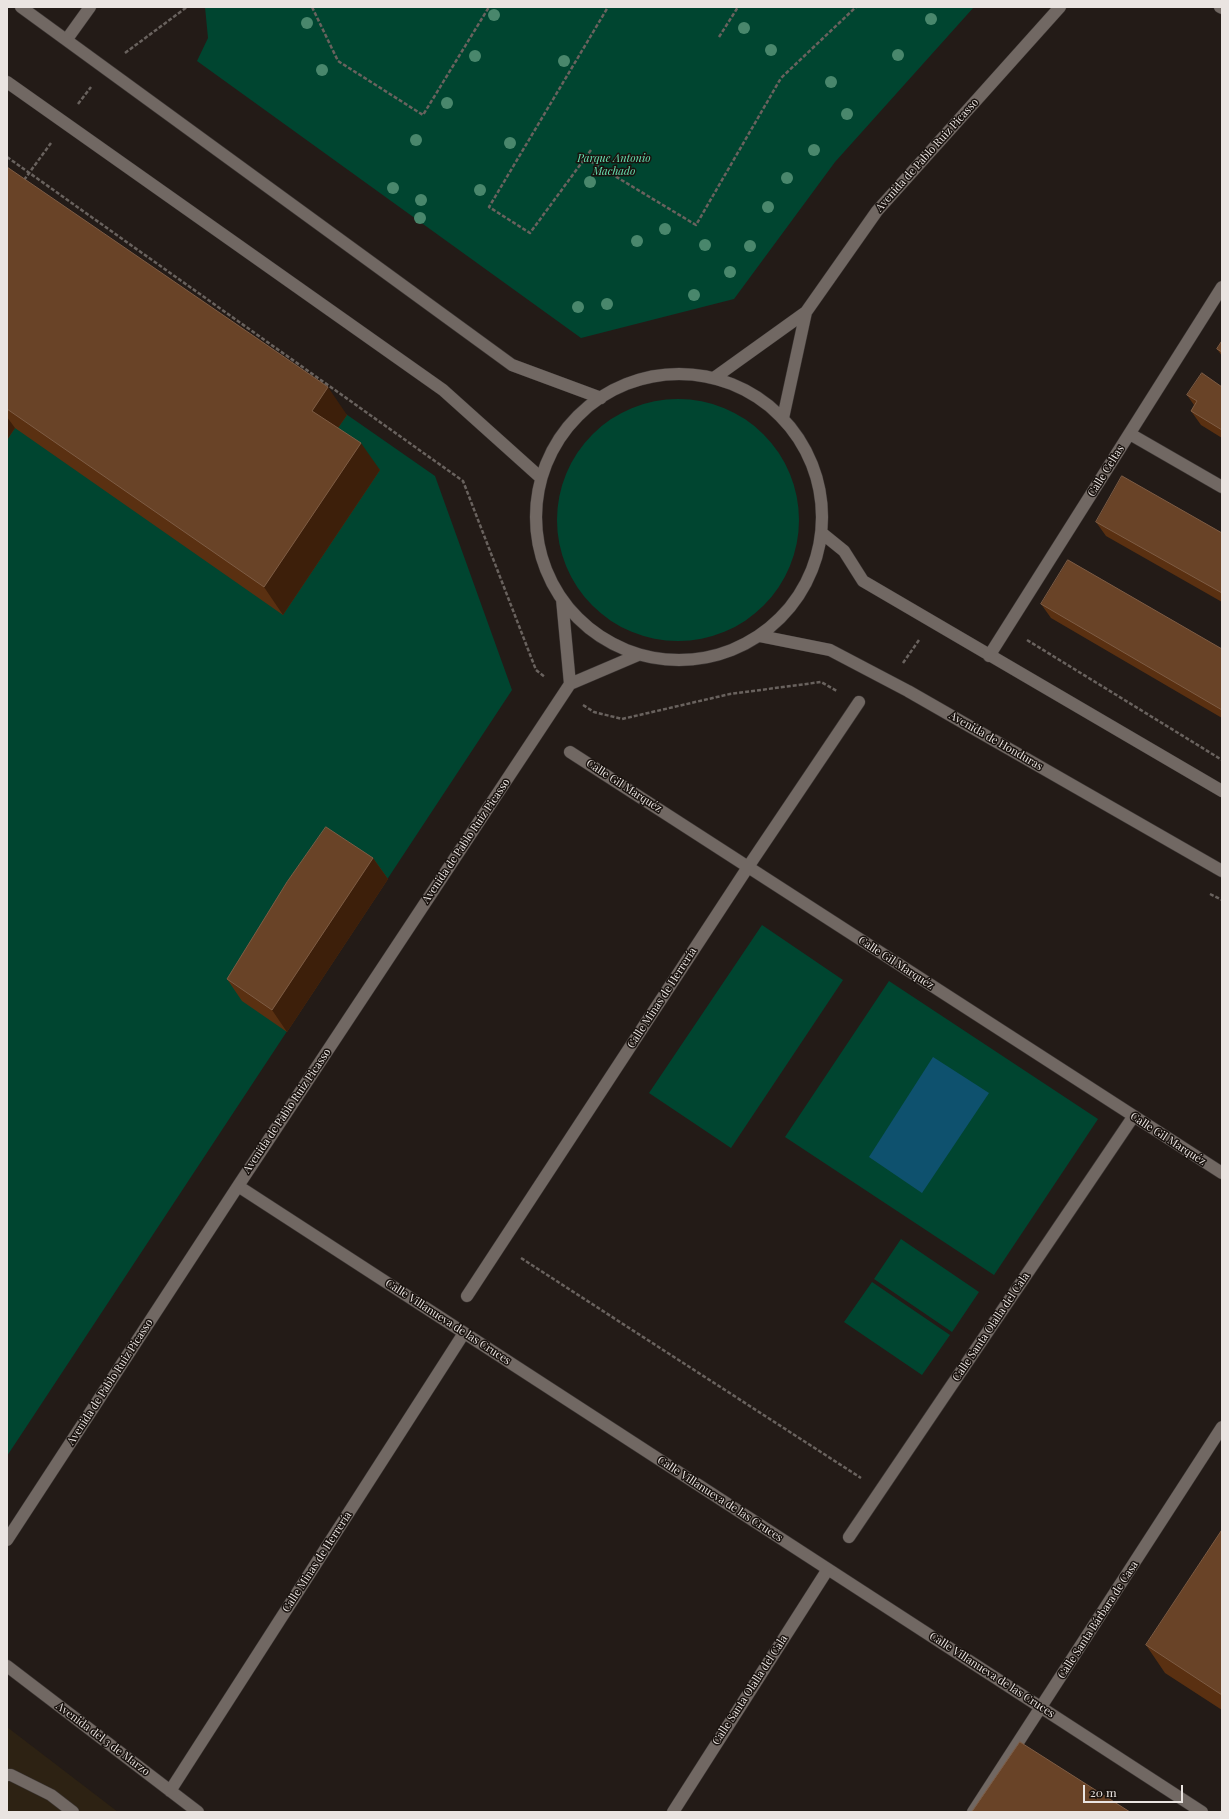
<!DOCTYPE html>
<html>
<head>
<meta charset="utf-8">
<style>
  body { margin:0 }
  #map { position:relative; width:1229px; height:1819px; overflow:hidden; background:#231b17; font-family:"Playfair Display",serif }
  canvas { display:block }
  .frame { position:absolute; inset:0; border:8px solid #eae4e1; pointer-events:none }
  .scale { position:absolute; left:1083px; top:1785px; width:100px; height:18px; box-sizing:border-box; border:2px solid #eae4e1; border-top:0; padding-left:5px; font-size:12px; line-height:14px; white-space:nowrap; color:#eae4e1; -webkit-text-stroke:3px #19120e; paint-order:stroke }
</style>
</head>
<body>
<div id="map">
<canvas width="1229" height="1819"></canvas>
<div class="frame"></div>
<div class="scale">20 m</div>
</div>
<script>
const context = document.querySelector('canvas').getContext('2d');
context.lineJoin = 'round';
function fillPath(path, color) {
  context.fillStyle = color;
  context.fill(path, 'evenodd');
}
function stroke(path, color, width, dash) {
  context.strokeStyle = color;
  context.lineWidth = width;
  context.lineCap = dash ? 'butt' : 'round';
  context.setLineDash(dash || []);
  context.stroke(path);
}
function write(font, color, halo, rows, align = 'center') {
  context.font = font + ' "Playfair Display",serif';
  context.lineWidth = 3;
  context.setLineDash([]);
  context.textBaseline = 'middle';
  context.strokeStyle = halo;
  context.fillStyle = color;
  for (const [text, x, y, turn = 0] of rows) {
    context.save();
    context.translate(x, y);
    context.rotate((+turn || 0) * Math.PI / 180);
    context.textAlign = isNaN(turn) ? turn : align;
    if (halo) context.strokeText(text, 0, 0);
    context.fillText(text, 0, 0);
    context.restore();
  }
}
fillPath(new Path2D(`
  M7,1727L118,1812H7Z`), '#2d2213');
fillPath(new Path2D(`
  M205,7H974L835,162L734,299L581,338L197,61L208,38Z
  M7,178L435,476L512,690L7,1456Z
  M557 520a121 121 0 1 1 242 0a121 121 0 1 1-242 0Z
  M762,925L843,980L731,1148L649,1093Z
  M889,981L1098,1119L994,1275L785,1137Z
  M901,1239L979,1292L952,1332L874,1279Z
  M872,1282L950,1335L922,1375L844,1322Z`), '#004530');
fillPath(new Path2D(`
  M933,1057L989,1093L922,1193L869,1157Z`), '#0e516e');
const minor = new Path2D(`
  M21,7L512,365L601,398
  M1220,7L1222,8
  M67,39L90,7
  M7,82L443,390L541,478
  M536 517a143 143 0 1 1 286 0a143 143 0 1 1-286 0Z
  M714,378L806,312L877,211L1060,7
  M783,418L806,312
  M1130,434L1222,487
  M823,534L844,551L863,581L1222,791
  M760,636L830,650L908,691L1222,871
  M989,656L1222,287
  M570,684L638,655
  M570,752L1222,1173
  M238,1186L1202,1812
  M467,1296L748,867L859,702
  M849,1537L1133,1117
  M7,1540L238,1186L570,684L562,599
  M7,1666L198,1812
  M7,1775H11L51,1795L73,1812
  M170,1791L464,1333
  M673,1812L828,1569
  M973,1812L1222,1427`);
stroke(minor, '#3d3735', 13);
stroke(new Path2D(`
  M312,7L338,61L423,115L489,7
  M719,37L738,7
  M125,53L187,7
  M78,104L91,87
  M591,150L530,233L489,207L608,7
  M7,157L463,481L536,670L545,677
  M585,158L696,225L781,78L856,7
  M24,180L51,143
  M1027,640L1222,760
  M903,663L919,640
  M583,705L594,712L622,719L730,694L821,682L837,691
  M1210,894L1222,900
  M521,1258L861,1478`), '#69625e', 2.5, [4, 2]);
stroke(minor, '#716863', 12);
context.fillStyle = '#49876c';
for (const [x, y] of [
  [494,15],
  [931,19],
  [307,23],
  [744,28],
  [771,50],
  [898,55],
  [475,56],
  [564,61],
  [322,70],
  [831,82],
  [447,103],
  [847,114],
  [416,140],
  [510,143],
  [814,150],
  [787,178],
  [590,182],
  [393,188],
  [480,190],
  [421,200],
  [768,207],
  [420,218],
  [665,229],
  [637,241],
  [705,245],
  [750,246],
  [730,272],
  [694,295],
  [607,304],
  [578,307]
]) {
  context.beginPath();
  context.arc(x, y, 6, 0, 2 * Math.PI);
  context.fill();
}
fillPath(new Path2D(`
  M7,167L347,415L338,428L380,470L283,615L15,428L7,440Z
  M1222,341V356L1217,349Z
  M1222,387V438L1201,425L1191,411L1194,405L1187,395Z
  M1096,522L1222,533V602L1106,536Z
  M1041,604L1222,649V718L1051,618Z
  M373,858L388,879L287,1032L242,1001L227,979Z
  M1222,1530V1710L1165,1673L1146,1645Z`), '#5a3011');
fillPath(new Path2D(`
  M328,387L347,415L331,438L312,411Z
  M7,417L15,428L7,440Z
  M361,443L380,470L283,615L264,587Z
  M373,858L388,879L287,1032L272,1010Z`), '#3d1f0a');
const building = new Path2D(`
  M7,167L328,387L312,411L361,443L264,587L7,409Z
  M1222,341V352L1217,349Z
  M1202,373L1222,387V430L1191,411L1197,401L1187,395Z
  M1122,476L1222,533V593L1096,522Z
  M1068,560L1222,649V710L1041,604Z
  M326,827L373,858L272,1010L227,979L287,882Z
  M1222,1530V1695L1146,1645Z
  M1020,1742L1130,1812H972Z`);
fillPath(building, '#694327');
stroke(building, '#7e5c44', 1);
write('11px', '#eae4e1', '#19120e', [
  ["Avenida de Pablo Ruiz Picasso",927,155,-48],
  ["Calle Celtas",1106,471,-58],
  ["Avenida de Honduras",996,741,30],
  ["Calle Gil Marquéz",624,786,33],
  ["Avenida de Pablo Ruiz Picasso",466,841,-56],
  ["Calle Gil Marquéz",896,963,33],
  ["Calle Minas de Herrería",662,998,-57],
  ["Avenida de Pablo Ruiz Picasso",287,1111,-56],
  ["Calle Gil Marquéz",1168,1139,33],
  ["Calle Villanueva de las Cruces",448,1322,33],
  ["Calle Santa Olalla del Cala",991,1327,-56],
  ["Avenida de Pablo Ruiz Picasso",110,1382,-57],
  ["Calle Villanueva de las Cruces",720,1499,33],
  ["Calle Minas de Herrería",317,1562,-57],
  ["Calle Santa Bárbara de Casa",1098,1620,-57],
  ["Calle Villanueva de las Cruces",992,1675,33],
  ["Calle Santa Olalla del Cala",750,1690,-57],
  ["Avenida del 3 de Marzo",103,1739,37]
]);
write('italic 11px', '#68e0b1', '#19120e', [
  ["Parque Antonio",614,159],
  ["Machado",614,172]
]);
</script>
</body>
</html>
